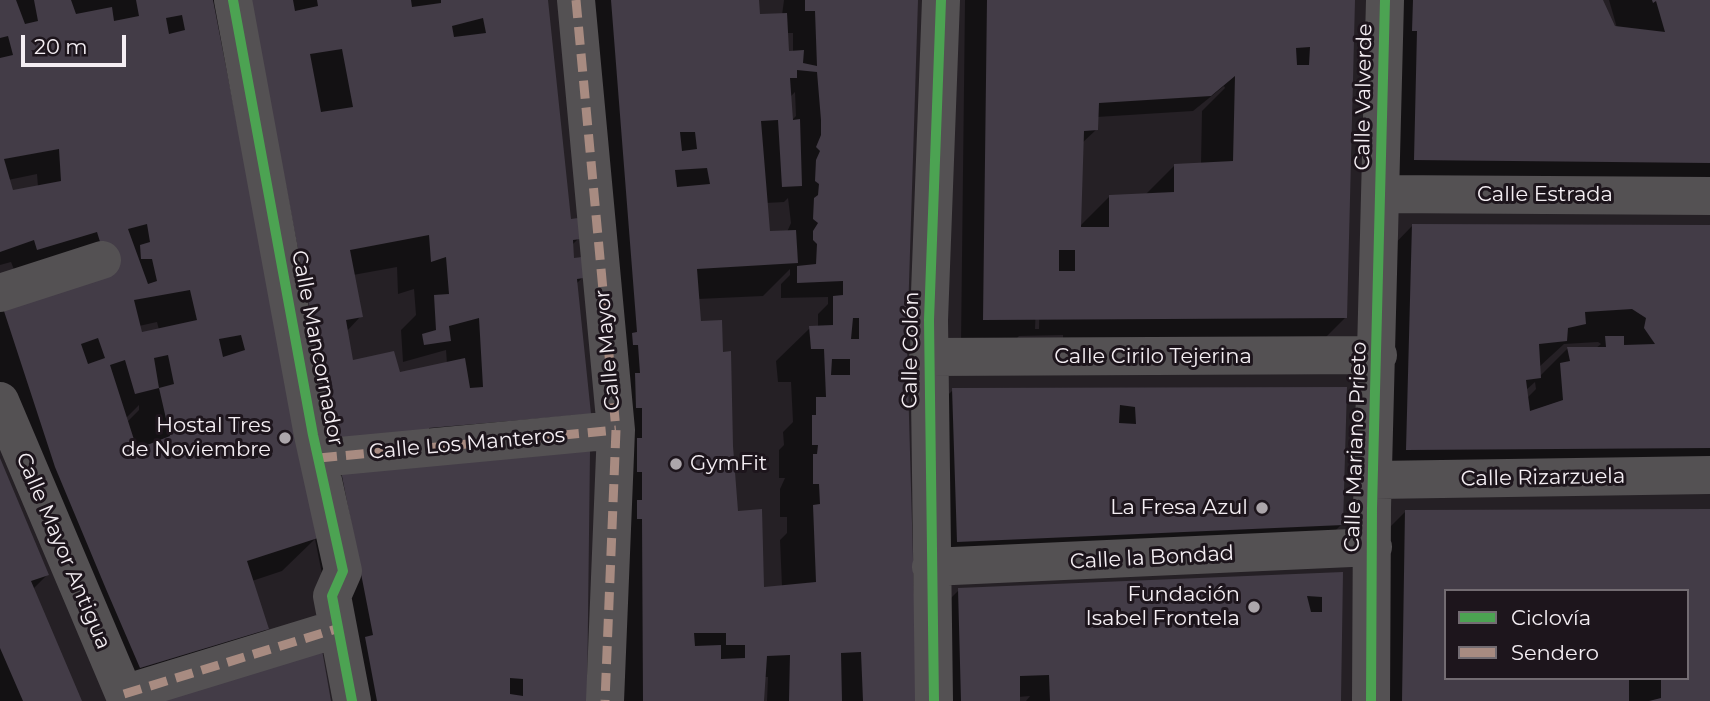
<!DOCTYPE html>
<html>
<head>
<meta charset="utf-8">
<style>
  body { margin:0 }
  #map { position:relative; width:1710px; height:701px; overflow:hidden; background:#252025; font-family:Montserrat,sans-serif }
  canvas { display:block }
  .legend { position:absolute; left:1444px; top:589px; width:245px; height:91px; box-sizing:border-box; background:#1d151c; border:2px solid #736c72; margin:0; padding:9px 12px; list-style:none; font-size:21px; color:#f4eef3 }
  .legend li { display:flex; align-items:center; gap:14px; height:35px }
  .legend b { width:35px; border:2px solid #736c72 }
  .scale { position:absolute; left:21px; top:35px; width:105px; height:32px; box-sizing:border-box; border:4px solid #f4eef3; border-top:0; padding-left:9px; font-size:21px; line-height:24px; white-space:nowrap; color:#f4eef3; -webkit-text-stroke:5px #1d151c; paint-order:stroke }
</style>
</head>
<body>
<div id="map">
<canvas width="1710" height="701"></canvas>
<ul class="legend">
<li><b style="height:9px;background:#4ca352"></b>Ciclovía</li>
<li><b style="height:9px;background:#a88b81"></b>Sendero</li>
</ul>
<div class="scale">20 m</div>
</div>
<script>
const context = document.querySelector('canvas').getContext('2d');
context.lineJoin = 'round';
function fillPath(path, color) {
  context.fillStyle = color;
  context.fill(path, 'evenodd');
}
function stroke(path, color, width, dash) {
  context.strokeStyle = color;
  context.lineWidth = width;
  context.lineCap = dash ? 'butt' : 'round';
  context.setLineDash(dash || []);
  context.stroke(path);
}
function write(font, color, halo, rows, align = 'center') {
  context.font = font + ' Montserrat,sans-serif';
  context.lineWidth = 6;
  context.setLineDash([]);
  context.textBaseline = 'middle';
  context.strokeStyle = halo;
  context.fillStyle = color;
  for (const [text, x, y, turn = 0] of rows) {
    context.save();
    context.translate(x, y);
    context.rotate((+turn || 0) * Math.PI / 180);
    context.textAlign = isNaN(turn) ? turn : align;
    if (halo) context.strokeText(text, 0, 0);
    context.fillText(text, 0, 0);
    context.restore();
  }
}
fillPath(new Path2D(`
  M0,0H546L569,221L579,238L571,246L573,260L582,278L576,284L585,701H338L340,664L315,539L282,571L252,581L267,629L234,662L107,700L0,391V310L15,272L11,262L0,265ZM37,174L38,187L11,191L8,180ZM397,267L398,294L414,289L416,315L401,330L403,362L446,350L447,364L399,374L352,362L347,331L361,316L353,275ZM157,322L159,330L141,334L139,326ZM139,405V410L126,423L125,419Z
  M575,0H757L759,16L782,15L784,0H917L905,339L916,701H767L768,677H764L763,701H610ZM786,33H793V53H787ZM795,92L796,116L791,121L790,97ZM788,198L791,223L787,232L769,233L766,203L784,202ZM790,269V275L781,284V298L828,297V304L818,314V328H810L776,361L778,382H791L793,422L783,432L784,445L779,450V478H785L780,489V517H787V533L780,540L782,587L760,589L737,513L731,446L700,323L698,299L763,296Z
  M965,0H1354L1346,317L1312,351L1063,353V335L1019,336L1013,342H961ZM1224,86L1225,88L1202,111L1201,164L1174,166L1145,195L1110,196L1079,227L1081,144L1097,129V117L1193,111ZM1037,283H1040L1039,329H1035Z
  M1386,0H1601L1614,27L1617,28L1609,0H1710V190L1381,193Z
  M1413,225L1710,227V480L1384,471L1380,259ZM1598,342L1601,344L1596,348H1568L1539,377V367L1564,344ZM1535,382L1536,389L1526,399L1525,391Z
  M1345,388L1342,524L1319,547L935,563L919,423L953,390Z
  M0,463L47,575L33,589L80,701H0Z
  M1406,511H1710V701H1380L1383,534ZM1446,591H1687V678H1446Z
  M1341,573L1339,701H1026L1030,696L1018,697V701H938L935,614L958,591Z`), '#0007');
fillPath(new Path2D(`
  M0,0H16L25,24L38,21L34,0H71L76,14L112,7L114,21L139,16L136,0H213L318,538L247,561L269,629L140,668L106,589L55,467L2,305L109,271L97,232L37,250L34,240L0,252V58L13,55L8,36L0,38ZM182,15L185,30L169,34L166,18ZM59,149L61,181L13,190L4,159ZM147,224L150,242L140,245L141,259H152L157,281L148,284L128,229ZM190,290L197,320L142,332L134,300ZM241,335L245,350L223,357L219,339ZM98,338L105,358L88,364L81,344ZM168,355L174,384L159,388L170,436L137,449L110,365L125,360L135,394L159,388L154,358ZM257,443L258,458H249L248,444Z
  M250,0H293L295,11L318,6L317,0H411L412,7L441,3V0H548L571,219L578,218L581,239L573,240L574,258L582,257L584,278L577,279L591,414L429,428V432L331,440L321,389L326,388L316,326L313,327ZM483,18L486,33L454,37L452,26ZM342,49L353,107L321,112L310,54ZM429,235L431,262L446,257L449,294L434,295L436,330L422,334L424,345L451,341L449,326L479,318L483,387L470,388L465,358L400,372L394,351L353,360L346,320L363,317L350,250Z
  M611,0H759L760,14L787,13L789,51L804,50L803,63L817,66L815,11H805V0H918L907,346L917,701H863L861,652L841,653L842,701H789L790,655L767,656L764,701H643L642,519H637V500H642V472H637V438H642V408H636L635,373H640L638,345H633L632,333L637,332ZM797,70L817,72L821,120V135L816,147L820,151L816,160L815,181L819,184L818,195L814,198L813,219L818,223L813,231V240L817,244L816,264L797,266V283L843,281V295L833,296V325L809,326L811,349H824L826,397H816V415H812V445H818L817,454H813V484H819L820,504L813,505L816,582L764,587L762,509L738,511L733,446L731,351L723,352L722,320L701,321L697,269L798,263L796,230L770,231L761,121L778,120L782,187L802,186L800,119L793,120L790,78H797ZM680,132H695L697,149L682,151ZM707,168L710,184L677,187L675,170ZM853,318H859V339H851ZM832,359H850V375H831ZM694,633H726V645H745V658L721,659V645L695,646Z
  M987,0H1355L1347,318L983,320ZM1310,47L1309,65H1297L1296,48ZM1235,76L1233,161L1174,164V192L1109,195V227H1081L1084,131L1098,130L1099,103L1211,96ZM1059,250H1075V271H1059Z
  M1413,0H1603L1615,26L1665,32L1656,1L1653,3L1652,0H1710V163L1414,160L1417,31H1412Z
  M1412,224L1710,225V448L1406,450ZM1632,309L1646,318L1644,328L1655,344L1624,345V336H1605L1606,347H1567L1570,361L1560,363L1563,400L1530,411L1526,380L1541,378L1539,344L1567,341L1568,328L1586,324L1585,312Z
  M1347,387L1343,525L957,542L952,388ZM1120,405L1135,407L1136,424L1119,423Z
  M590,451L587,701H377L365,637L373,635L341,471ZM510,678L523,679V696L510,694Z
  M0,458L49,575L31,581L82,701H23L0,648Z
  M1710,509V701H1649L1661,698V678H1687V591H1446V678H1629V701H1402L1405,510Z
  M1343,572L1341,701H1050L1049,675L1020,676V701H961L958,588ZM1307,596L1322,597V612H1311ZM1180,617H1196L1197,624L1180,623Z
  M321,644L331,701H153Z`), '#433c47');
stroke(new Path2D(`
  M233,0L313,435L343,571L332,596L352,701
  M576,0L616,430L605,701
  M1381,194L1710,196
  M0,293L102,260
  M928,357L1378,355
  M0,401L127,701
  M319,458L616,430
  M1375,480L1710,475
  M931,567L1373,547
  M124,694L336,629
  M934,701L929,320L941,0
  M1371,701L1372,508L1385,0`), '#545153', 38);
stroke(new Path2D(`
  M576,0L616,430L605,701
  M319,458L616,430
  M124,694L336,629`), '#a88b81', 9, [18, 9]);
stroke(new Path2D(`
  M233,0L313,435L343,571L332,596L352,701
  M934,701L929,320L941,0
  M1371,701L1372,508L1385,0`), '#4ca352', 10);
for (const [x, y, r, color] of [
  [285,438,7,"#aca6ab"],
  [676,464,7,"#aca6ab"],
  [1262,508,7,"#aca6ab"],
  [1254,607,7,"#aca6ab"]
]) {
  const dot = new Path2D();
  dot.arc(x, y, r, 0, 2 * Math.PI);
  context.fillStyle = color;
  context.fill(dot);
  stroke(dot, '#1d151c', 2.5);
}
write('21px', '#f4eef3', '#1d151c', [
  ["Calle Valverde",1364,97,-89],
  ["Calle Estrada",1545,195],
  ["Calle Mancornador",317,348,79],
  ["Calle Mayor",608,350,-95],
  ["Calle Colón",911,350,-89],
  ["Calle Cirilo Tejerina",1153,357],
  ["Calle Los Manteros",467,444,-5],
  ["Calle Mariano Prieto",1356,447,-88],
  ["Calle Rizarzuela",1543,478,-1],
  ["Calle Mayor Antigua",63,551,67],
  ["Calle la Bondad",1152,558,-3]
]);
write('21px', '#f4eef3', '#1d151c', [
  ["Hostal Tres",271,426],
  ["de Noviembre",271,450],
  ["GymFit",690,464,"left"],
  ["La Fresa Azul",1248,508],
  ["Fundación",1240,595],
  ["Isabel Frontela",1240,619]
], 'right');
</script>
</body>
</html>
